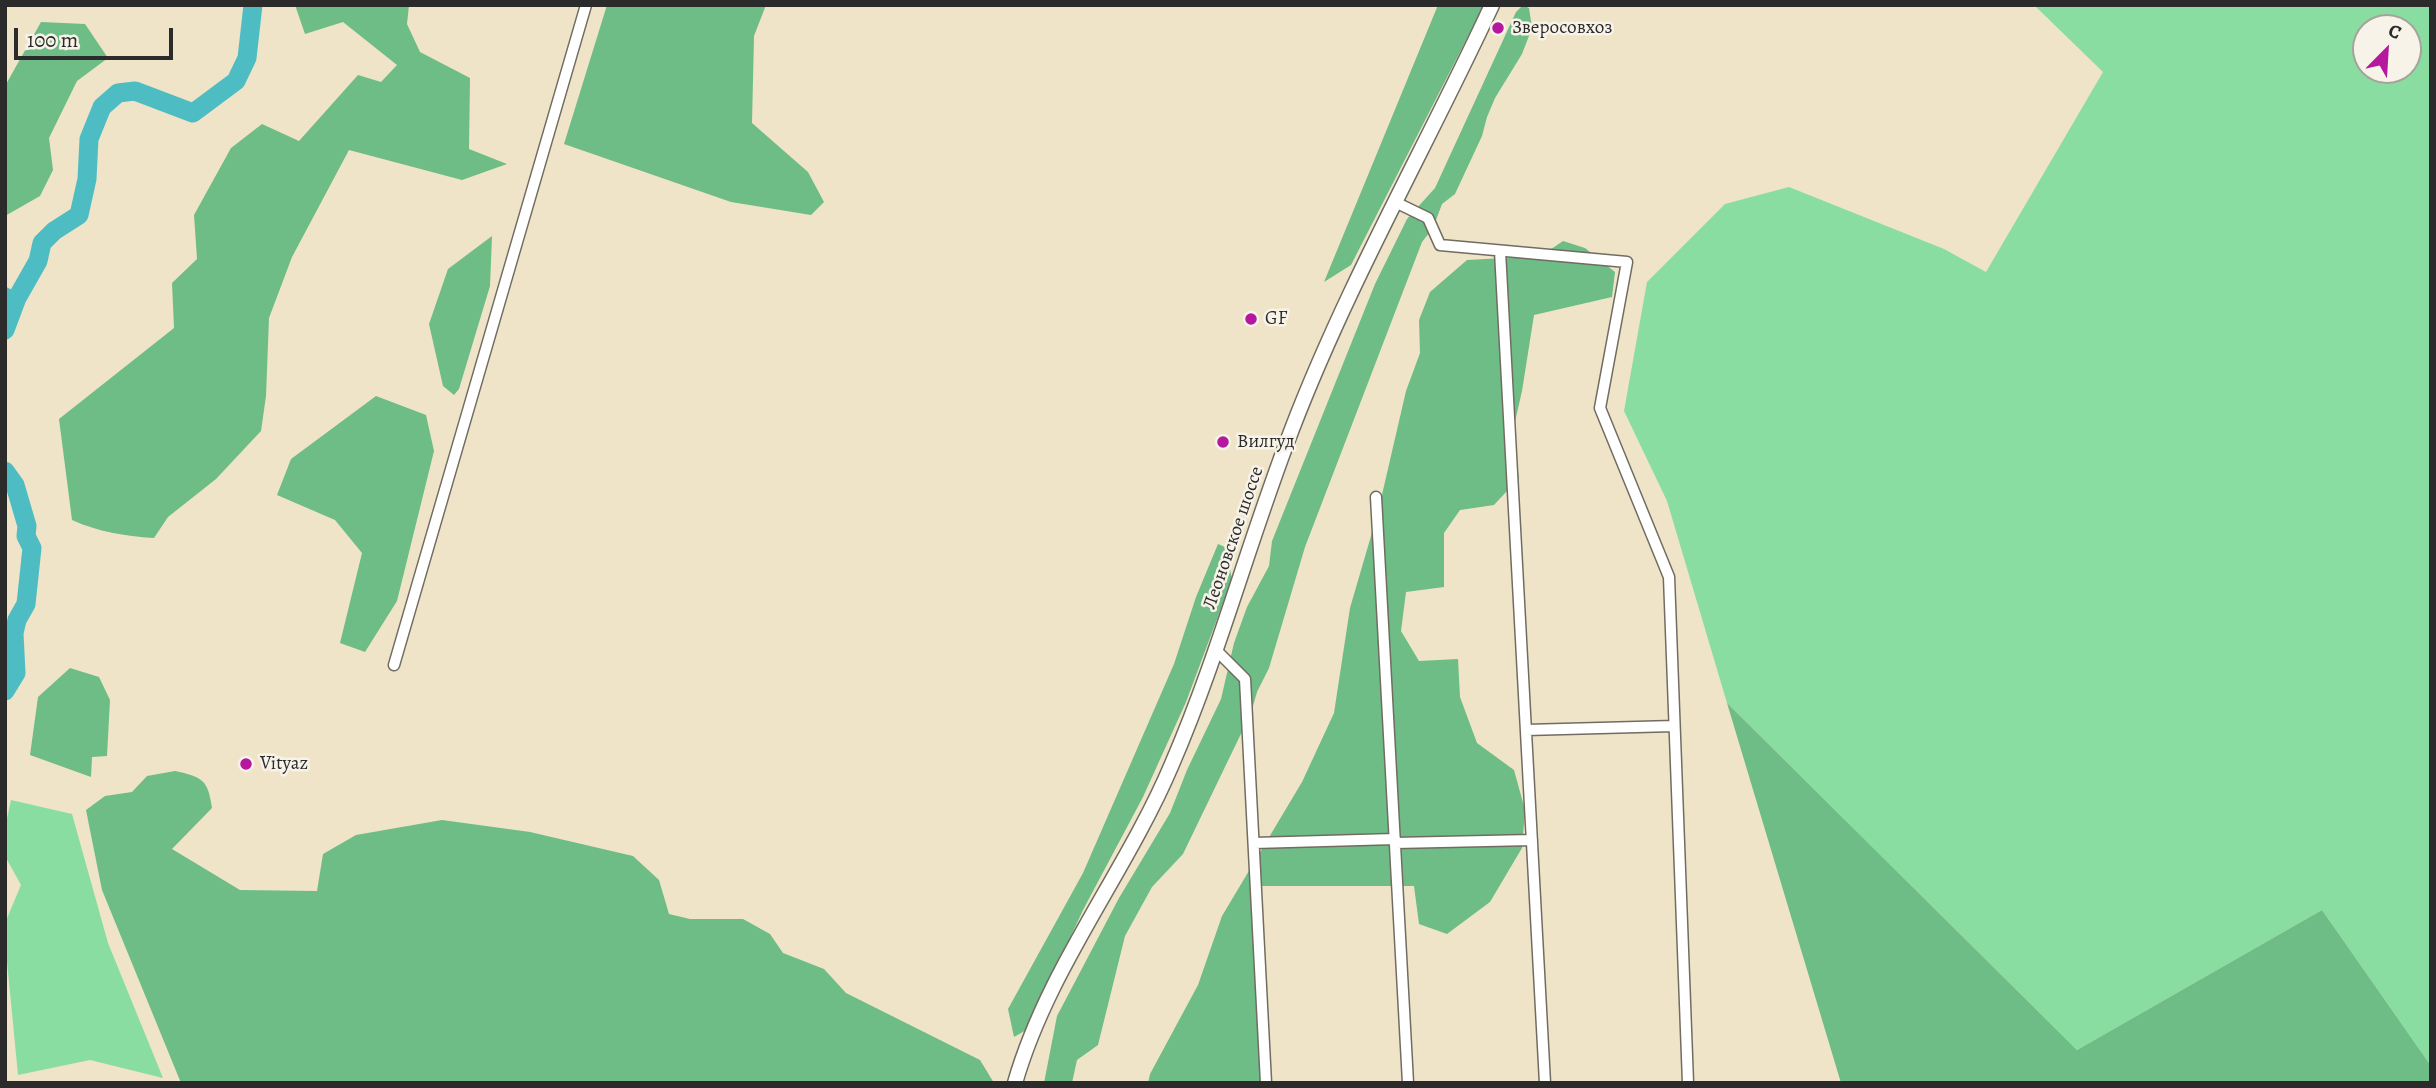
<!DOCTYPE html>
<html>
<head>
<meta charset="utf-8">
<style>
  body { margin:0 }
  #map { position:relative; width:2436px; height:1088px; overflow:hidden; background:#efe4c7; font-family:Alegreya,serif }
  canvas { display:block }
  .frame { position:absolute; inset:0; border:7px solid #2b2b2b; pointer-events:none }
  .north { position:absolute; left:2352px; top:14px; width:70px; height:70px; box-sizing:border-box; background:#f7f3e8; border:2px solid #a5a39c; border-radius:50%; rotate:24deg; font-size:19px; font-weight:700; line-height:28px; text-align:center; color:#2b2b2b }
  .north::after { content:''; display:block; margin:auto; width:24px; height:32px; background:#b5179e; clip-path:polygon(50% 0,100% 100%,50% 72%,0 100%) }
  .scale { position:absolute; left:14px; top:28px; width:159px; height:32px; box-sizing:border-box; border:4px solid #2b2b2b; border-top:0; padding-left:9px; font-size:21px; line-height:24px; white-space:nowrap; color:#2b2b2b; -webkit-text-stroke:5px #f7f3e8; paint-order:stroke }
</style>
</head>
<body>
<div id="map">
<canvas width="2436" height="1088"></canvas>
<div class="frame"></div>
<div class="north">С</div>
<div class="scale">100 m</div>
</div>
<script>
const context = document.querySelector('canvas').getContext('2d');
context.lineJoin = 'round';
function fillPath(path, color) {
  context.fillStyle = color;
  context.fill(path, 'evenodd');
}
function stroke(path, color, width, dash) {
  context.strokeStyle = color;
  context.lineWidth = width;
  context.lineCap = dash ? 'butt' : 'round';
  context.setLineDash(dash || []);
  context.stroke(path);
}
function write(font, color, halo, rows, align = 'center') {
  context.font = font + ' Alegreya,serif';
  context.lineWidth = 5;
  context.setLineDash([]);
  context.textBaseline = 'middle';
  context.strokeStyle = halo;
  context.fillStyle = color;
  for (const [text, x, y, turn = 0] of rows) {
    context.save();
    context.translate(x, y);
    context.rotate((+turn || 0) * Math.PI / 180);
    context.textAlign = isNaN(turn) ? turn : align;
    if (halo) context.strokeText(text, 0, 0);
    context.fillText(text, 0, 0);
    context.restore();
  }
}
fillPath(new Path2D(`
  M2034,5H2431V1066L2322,910L2077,1050L1727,703L1667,501L1624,411L1647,282L1725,204L1789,187L1944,249L1986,272L2103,72ZM2366,28H2408V70H2366Z
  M11,800L72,814L108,943L163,1078L90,1060L18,1075L5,941V923L21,885L5,856V828Z`), '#89dda0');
fillPath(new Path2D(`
  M295,5H409L407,24L420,52L470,78L469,149L507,164L462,180L349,150L292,257L269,318L266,396L261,431L216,479L168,517L154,538C124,536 99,532 72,520L59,419L174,328L172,283L197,259L194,215L231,148L262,124L299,141L358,75L381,82L397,65L343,22L305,34Z
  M607,5H766L754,36L752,123L808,172L824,202L811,215L731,202L564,144Z
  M1438,5H1484L1351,265L1324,282Z
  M1523,5L1529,8L1532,28L1522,54L1495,98L1487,117L1482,136L1455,194L1442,204L1433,228L1422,242L1305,547L1269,668L1257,692L1251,713L1183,854L1152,887L1125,936L1098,1045L1077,1060L1072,1083H1044L1057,1016L1119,898L1170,813L1187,770L1221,699L1234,643L1247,607L1269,566L1272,541L1375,284L1407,219L1435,188L1516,12Z
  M41,22L85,24L108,58L77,81L49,138L53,170L40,196L5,216V86Z
  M492,236L490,286L459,389L454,395L443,386L429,324L448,269Z
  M1563,241L1585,248L1615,272L1612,297L1534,315L1522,391L1511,439L1519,478L1494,505L1460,510L1444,533V587L1406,592L1401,631L1419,661L1458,659L1460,697L1477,743L1514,770L1525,810L1522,848L1490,902L1447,934L1419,924L1414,886H1257L1264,1083H1148L1150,1074L1198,985L1222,916L1302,782L1334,713L1350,608L1378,512L1406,391L1420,353L1419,320L1430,292L1467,260L1541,256Z
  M376,396L426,415L434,451L397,601L365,652L340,643L362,553L335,520L277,495L291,459Z
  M1218,544L1225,547L1232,579L1186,702L1143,797L1083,910L1028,1029L1014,1037L1008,1009L1083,873L1174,664L1196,597Z
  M70,668L99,677L110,700L107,756L92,757L91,777L30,755L38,697Z
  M1727,703L2077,1050L2322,910L2431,1066V1083H1841Z
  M175,771C202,777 208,779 212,808L172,849L240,890L317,891L323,854L356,835L442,820L530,832L633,856L659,880L669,914L690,919H743L770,934L783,953L824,969L846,993L980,1060L994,1083H181L102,890L86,810L105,796L132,792L147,776Z`), '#6ebc86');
stroke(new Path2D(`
  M5,292L17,298`), '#4ebdc3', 10);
stroke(new Path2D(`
  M5,330L17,298L38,261L42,243L54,231L79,215L87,179L89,139L102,107L118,93L135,91L193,113L236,81L247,58L253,5
  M5,471L15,485L27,526L26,536L32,548L26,604L17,620L14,633L16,673L5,691`), '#4ebdc3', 19);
const street = new Path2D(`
  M1395,202L1428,218L1440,245L1627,262L1600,408L1669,577L1688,1083
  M1500,251L1545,1083
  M1376,497L1408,1083
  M1216,650L1245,679L1266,1083
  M394,665L586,5
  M1526,730L1674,726
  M1254,843L1395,839
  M1395,843L1532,840`);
const secondary = new Path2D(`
  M1015,1083C1048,968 1126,873 1172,764C1219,655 1249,540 1292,429C1348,283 1426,147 1492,5`);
stroke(street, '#706c62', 13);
stroke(secondary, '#706c62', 17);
stroke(street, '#fff', 10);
stroke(secondary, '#fff', 14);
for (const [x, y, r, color] of [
  [1498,28,7,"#b5179e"],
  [1251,319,7,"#b5179e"],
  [1223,442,7,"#b5179e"],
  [246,764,7,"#b5179e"]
]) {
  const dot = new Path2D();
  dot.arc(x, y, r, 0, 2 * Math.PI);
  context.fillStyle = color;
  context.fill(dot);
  stroke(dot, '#f7f3e8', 2.5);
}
write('19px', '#2b2b2b', '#f7f3e8', [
  ["Зверосовхоз",1512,28],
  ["GF",1265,319],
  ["Вилгуд",1237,442],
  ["Vityaz",260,764]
], 'left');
write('19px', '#2b2b2b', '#f7f3e8', [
  ["Леоновское шоссе",1234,538,-71]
]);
</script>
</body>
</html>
